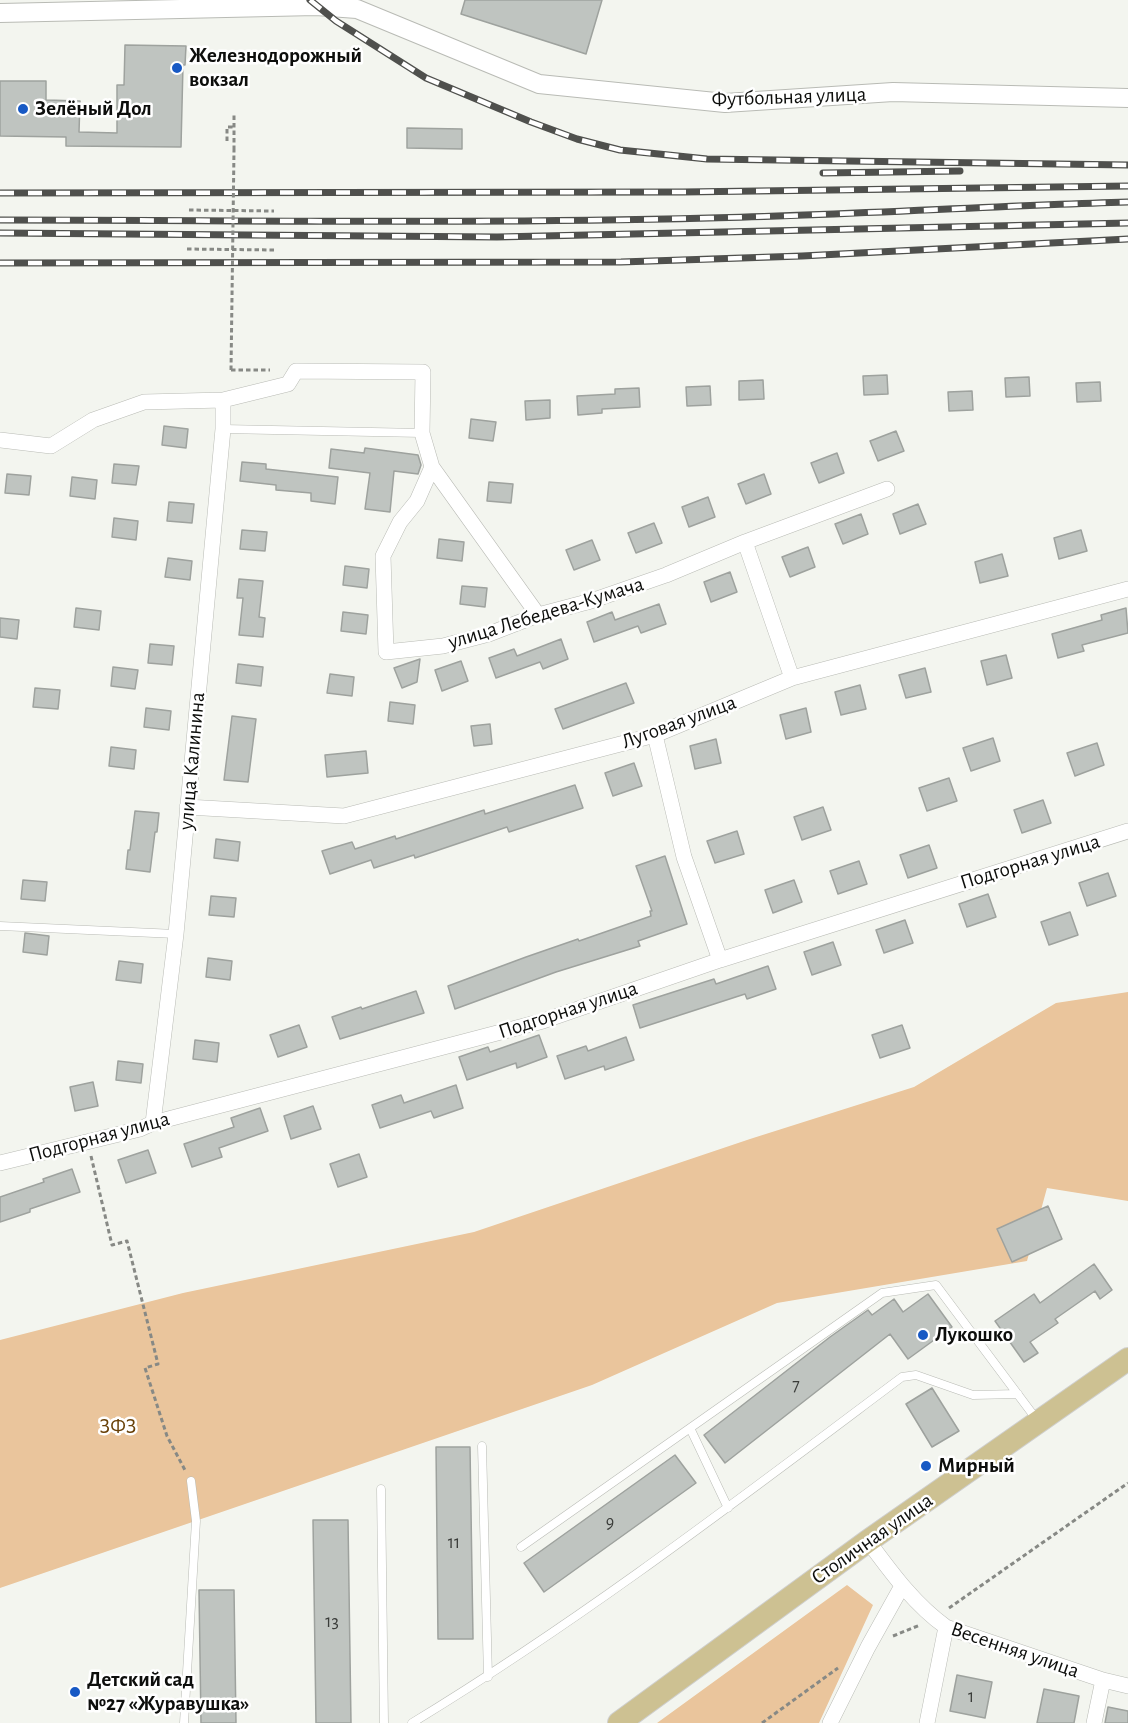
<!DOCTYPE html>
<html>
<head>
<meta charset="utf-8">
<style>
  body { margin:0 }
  canvas { display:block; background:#f3f5ef }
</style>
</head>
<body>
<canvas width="1128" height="1723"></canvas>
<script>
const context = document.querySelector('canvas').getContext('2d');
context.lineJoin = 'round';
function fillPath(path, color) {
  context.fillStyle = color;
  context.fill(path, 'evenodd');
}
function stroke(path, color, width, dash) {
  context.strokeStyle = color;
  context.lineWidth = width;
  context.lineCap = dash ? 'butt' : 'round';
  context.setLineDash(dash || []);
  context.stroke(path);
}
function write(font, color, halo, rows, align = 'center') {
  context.font = font + ' "Alegreya Sans",sans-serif';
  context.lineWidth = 5;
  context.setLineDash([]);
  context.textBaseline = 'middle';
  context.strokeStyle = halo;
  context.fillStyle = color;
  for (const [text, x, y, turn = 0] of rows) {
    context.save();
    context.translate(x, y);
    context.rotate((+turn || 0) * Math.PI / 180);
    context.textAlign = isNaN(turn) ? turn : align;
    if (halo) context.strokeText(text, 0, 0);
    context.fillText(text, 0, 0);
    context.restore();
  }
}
fillPath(new Path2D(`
  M1128,992V1201L1047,1188L1027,1261L777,1303L592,1385L0,1588V1340L183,1293L474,1232L750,1139L914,1087L1056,1003Z
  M847,1585L873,1605L819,1723H657Z`), '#eac59c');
const building = new Path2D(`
  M465,0H602L586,54L461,14Z
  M125,45L186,46L185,65H183L181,147L66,146V137L0,136V81H46V100L80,101L79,132L117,133V85H124Z
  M407,128L462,129V149L407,148Z
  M887,375L888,394L864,395L863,376Z
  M1029,377L1030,396L1006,397L1005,378Z
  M763,380L764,399L739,400V381Z
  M1100,382L1101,401L1077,402L1076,383Z
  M710,386L711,405L687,406L686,387Z
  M639,388L640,407L602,409V413L578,415L577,396L615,394V389Z
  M972,391L973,410L949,411L948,392Z
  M550,400V418L526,420L525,401Z
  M471,419L496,422L493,441L469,438Z
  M164,426L188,429L186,448L162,445Z
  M896,431L904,451L878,461L870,441Z
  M365,448L418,455L421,465L418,474L394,471L390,512L365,509L370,473L329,468L331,449L364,453Z
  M837,453L844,473L819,483L811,463Z
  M242,462L266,464V469L338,477L335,504L311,501V493L276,490V485L240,481Z
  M114,464L139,466L136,485L112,483Z
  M7,474L31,476L29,495L5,493Z
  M764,474L771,494L746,504L738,484Z
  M72,477L97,480L95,499L70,496Z
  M489,482L513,484L511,503L487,501Z
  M708,497L715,517L689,527L682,507Z
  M169,502L194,504L192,523L167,521Z
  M918,504L926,524L900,534L893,514Z
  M861,514L868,534L843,544L835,524Z
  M114,518L138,521L136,540L112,537Z
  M654,523L662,543L636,553L628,533Z
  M242,530L267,532L265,551L240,549Z
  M1081,530L1087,551L1059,559L1054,538Z
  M439,539L464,542L462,561L437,558Z
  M592,540L600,560L574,570L566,550Z
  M808,547L815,567L790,577L782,557Z
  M1002,554L1008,576L980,583L975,562Z
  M168,558L192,561L190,580L165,577Z
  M345,566L369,569L367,588L343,585Z
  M730,572L737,592L711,602L704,582Z
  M239,579L263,581L259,617L265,618L263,637L239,635L243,598H237Z
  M462,586L487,588L485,607L460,604Z
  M659,604L666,624L641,633L638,626L594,642L587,622L612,612L615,620Z
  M76,608L101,611L99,630L74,627Z
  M1126,608L1128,633L1082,645L1084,651L1058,658L1052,634L1102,620L1101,615Z
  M343,612L368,615L366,634L341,631Z
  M0,618L19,620L17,639L0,637Z
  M561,639L568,659L543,669L540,662L496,678L489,658L514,649L517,656Z
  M150,644L174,646L172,665L148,663Z
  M1006,655L1012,678L987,685L981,661Z
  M420,659L417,682L402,688L394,668Z
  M461,661L468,681L442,691L435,670Z
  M238,664L263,667L261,686L236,683Z
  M113,667L138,670L135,689L111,686Z
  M925,668L931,692L906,698L899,675Z
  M330,674L354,677L352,696L327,693Z
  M626,683L634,703L563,729L555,709Z
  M860,685L866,709L841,715L835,692Z
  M35,688L60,690L58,709L33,707Z
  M390,702L415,705L413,724L388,721Z
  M146,708L171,711L169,730L144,727Z
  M806,708L811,732L786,739L780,715Z
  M232,716L256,719L248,782L224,780Z
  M490,724L492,744L474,746L471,726Z
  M993,738L1000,761L971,771L963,748Z
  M716,739L721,763L695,769L690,746Z
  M1097,743L1104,765L1075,776L1067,753Z
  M111,747L136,750L134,769L109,766Z
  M366,751L368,773L327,777L325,755Z
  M634,763L642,786L613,796L605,773Z
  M949,778L957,801L927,811L919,788Z
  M575,785L583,808L509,832L507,827L415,858L414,855L374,868L371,860L330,874L322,851L352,842L355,849L395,836L396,839L484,810L485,814Z
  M1043,800L1051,823L1022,833L1014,810Z
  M823,807L831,830L802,840L794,817Z
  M135,811L159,813L157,832H155L150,872L126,869L128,850H130Z
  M737,831L744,854L715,863L707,841Z
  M216,839L240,842L238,861L214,858Z
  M929,845L937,868L908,878L900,855Z
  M665,856L687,924L638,941L640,946L556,972L455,1009L448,986L526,957L578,939L579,941L651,916L650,911H652L636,866Z
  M859,861L867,884L838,894L830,871Z
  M1108,873L1116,896L1087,906L1079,883Z
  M23,880L47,882L45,901L21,899Z
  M794,880L802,902L773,913L765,890Z
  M988,894L996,917L967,927L959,904Z
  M211,896L236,898L234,917L209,915Z
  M1070,912L1078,935L1049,945L1041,922Z
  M905,920L913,943L884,953L876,930Z
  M25,933L49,936L47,955L23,952Z
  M833,942L841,965L812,975L804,952Z
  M208,958L232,961L230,980L206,977Z
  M119,961L143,964L141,983L116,980Z
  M768,966L776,989L747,999L745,994L640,1028L633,1005L714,979L716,984Z
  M416,991L424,1013L340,1039L332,1017L361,1007L362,1009Z
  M299,1025L307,1047L278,1057L270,1035Z
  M902,1025L910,1048L880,1058L872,1035Z
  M539,1035L547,1057L517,1068L516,1063L467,1080L459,1057L488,1047L490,1052Z
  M626,1037L634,1060L605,1070L604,1066L565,1079L557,1056L586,1046L588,1051Z
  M195,1040L219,1043L217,1062L193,1059Z
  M118,1061L143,1064L141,1083L116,1080Z
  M93,1082L98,1106L75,1111L70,1087Z
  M456,1085L463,1108L434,1118L431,1111L380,1128L372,1105L401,1095L404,1103Z
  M313,1106L321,1129L291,1139L284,1116Z
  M260,1108L268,1131L219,1148L222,1157L192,1167L184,1144L234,1127L231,1118Z
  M148,1150L156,1173L126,1183L118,1160Z
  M359,1154L367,1177L338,1187L330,1164Z
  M72,1169L80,1192L30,1209V1212L0,1222V1197L44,1182L43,1179Z
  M1048,1206L1062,1239L1012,1262L997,1229Z
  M1094,1264L1112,1290L1100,1299L1095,1291L1055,1319L1058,1323L1030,1342L1038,1353L1024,1362L995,1321L1034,1294L1040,1303Z
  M928,1294L952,1327L908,1359L890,1334L725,1463L704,1435L830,1337L868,1310L872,1315L894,1299L903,1312Z
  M932,1388L959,1431L932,1447L906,1404Z
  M436,1447H470L473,1639H438Z
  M675,1455L696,1483L544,1592L524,1563Z
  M313,1520H348L351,1723H316Z
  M199,1590H234L236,1723H201Z
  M957,1675L992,1682L985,1718L950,1711Z
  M1044,1689L1079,1696L1074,1723H1037Z
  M1108,1707L1128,1711V1723H1105Z`);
fillPath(building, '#bfc4c0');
stroke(building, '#9ea29e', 1.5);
const service = new Path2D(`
  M223,429L422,433
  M0,926L176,934
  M690,1428L728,1508
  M482,1446L488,1677
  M381,1489L384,1723
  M521,1547L882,1293L936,1285L1037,1420
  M184,1723L196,1521L191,1481
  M412,1723C583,1619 742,1497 902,1377L916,1375L973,1395L1018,1394`);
const minor = new Path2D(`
  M0,440L51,446L93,420L144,402L223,400L288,384L296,371L423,372L422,433L432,467L538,615
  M432,467L417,501L400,522L383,556L386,652L443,646L489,634L538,615L591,601L666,575L745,542L887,489
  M745,542L792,678
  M655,735L684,857L720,960
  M187,807L344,816L655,735L792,678L1128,589
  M153,1123L176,934L223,429V400
  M0,1163L140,1129L153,1123L543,1021L720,960L1128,831
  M868,1541C891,1572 914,1604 946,1627L1103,1680L1128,1686
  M830,1723L868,1647L902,1586
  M927,1723L946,1627
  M1094,1723L1103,1680`);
const tertiary = new Path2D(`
  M0,13L316,6L357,9L539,84L725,103L893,92L1128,98`);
const primary = new Path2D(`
  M619,1723L868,1541L1128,1359`);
stroke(service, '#b9bbb5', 9);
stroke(minor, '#b9bbb5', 16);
stroke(tertiary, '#b9bbb5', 20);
stroke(primary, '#cfcfce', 24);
stroke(new Path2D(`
  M227,141V127H234
  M234,150V114
  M189,210L274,211
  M187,249L275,250
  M231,370H270
  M91,1156L112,1245L127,1241L158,1364L145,1368L167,1436L186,1472
  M949,1608L1128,1483
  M893,1636L920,1625
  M762,1723L838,1668`), '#878985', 3, [4.5, 3]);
stroke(service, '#fff', 8);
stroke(minor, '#fff', 15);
stroke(tertiary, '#fff', 18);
stroke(primary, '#cdc192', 22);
const rail = new Path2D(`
  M310,0L336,21L426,78L531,122L577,139L620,150L707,159L1128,165
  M823,173L960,171
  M0,193L683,192L1128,186
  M0,220C236,220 473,224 709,218C849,215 988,206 1128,202
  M0,233L497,237L1128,223
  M0,263L621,262L802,256L1128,239`);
stroke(rail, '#4f504d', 7);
stroke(rail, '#fff', 4.5, [14]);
stroke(new Path2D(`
  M231,370L234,150`), '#878985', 3, [4.5, 3]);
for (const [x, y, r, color] of [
  [177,68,6,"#1759c4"],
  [23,109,6,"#1759c4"],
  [923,1335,6,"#1759c4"],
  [926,1466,6,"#1759c4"],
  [75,1692,6,"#1759c4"]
]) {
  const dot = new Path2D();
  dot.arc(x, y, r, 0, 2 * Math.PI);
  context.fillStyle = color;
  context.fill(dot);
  stroke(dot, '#fff', 2);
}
write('18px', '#3a3c39', null, [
  ["7",796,1386],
  ["9",610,1523],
  ["11",454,1543],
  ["13",332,1622],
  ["1",971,1697]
]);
write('bold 21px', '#0d0e0c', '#fff', [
  ["Железнодорожный",189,56],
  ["вокзал",189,80],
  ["Зелёный Дол",35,109],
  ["Лукошко",935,1335],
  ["Мирный",938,1466],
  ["Детский сад",87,1680],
  ["№27 «Журавушка»",87,1704]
], 'left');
write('21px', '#0d0e0c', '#fff', [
  ["Футбольная улица",789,97,-2],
  ["улица Лебедева-Кумача",546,613,-17],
  ["Луговая улица",679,722,-20],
  ["улица Калинина",192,761,-85],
  ["Подгорная улица",1030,862,-17],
  ["Подгорная улица",568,1010,-18],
  ["Подгорная улица",99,1137,-15],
  ["Столичная улица",872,1539,-35],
  ["Весенняя улица",1015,1650,19]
]);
write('21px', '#694108', '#fff', [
  ["ЗФЗ",118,1427]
]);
</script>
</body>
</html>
